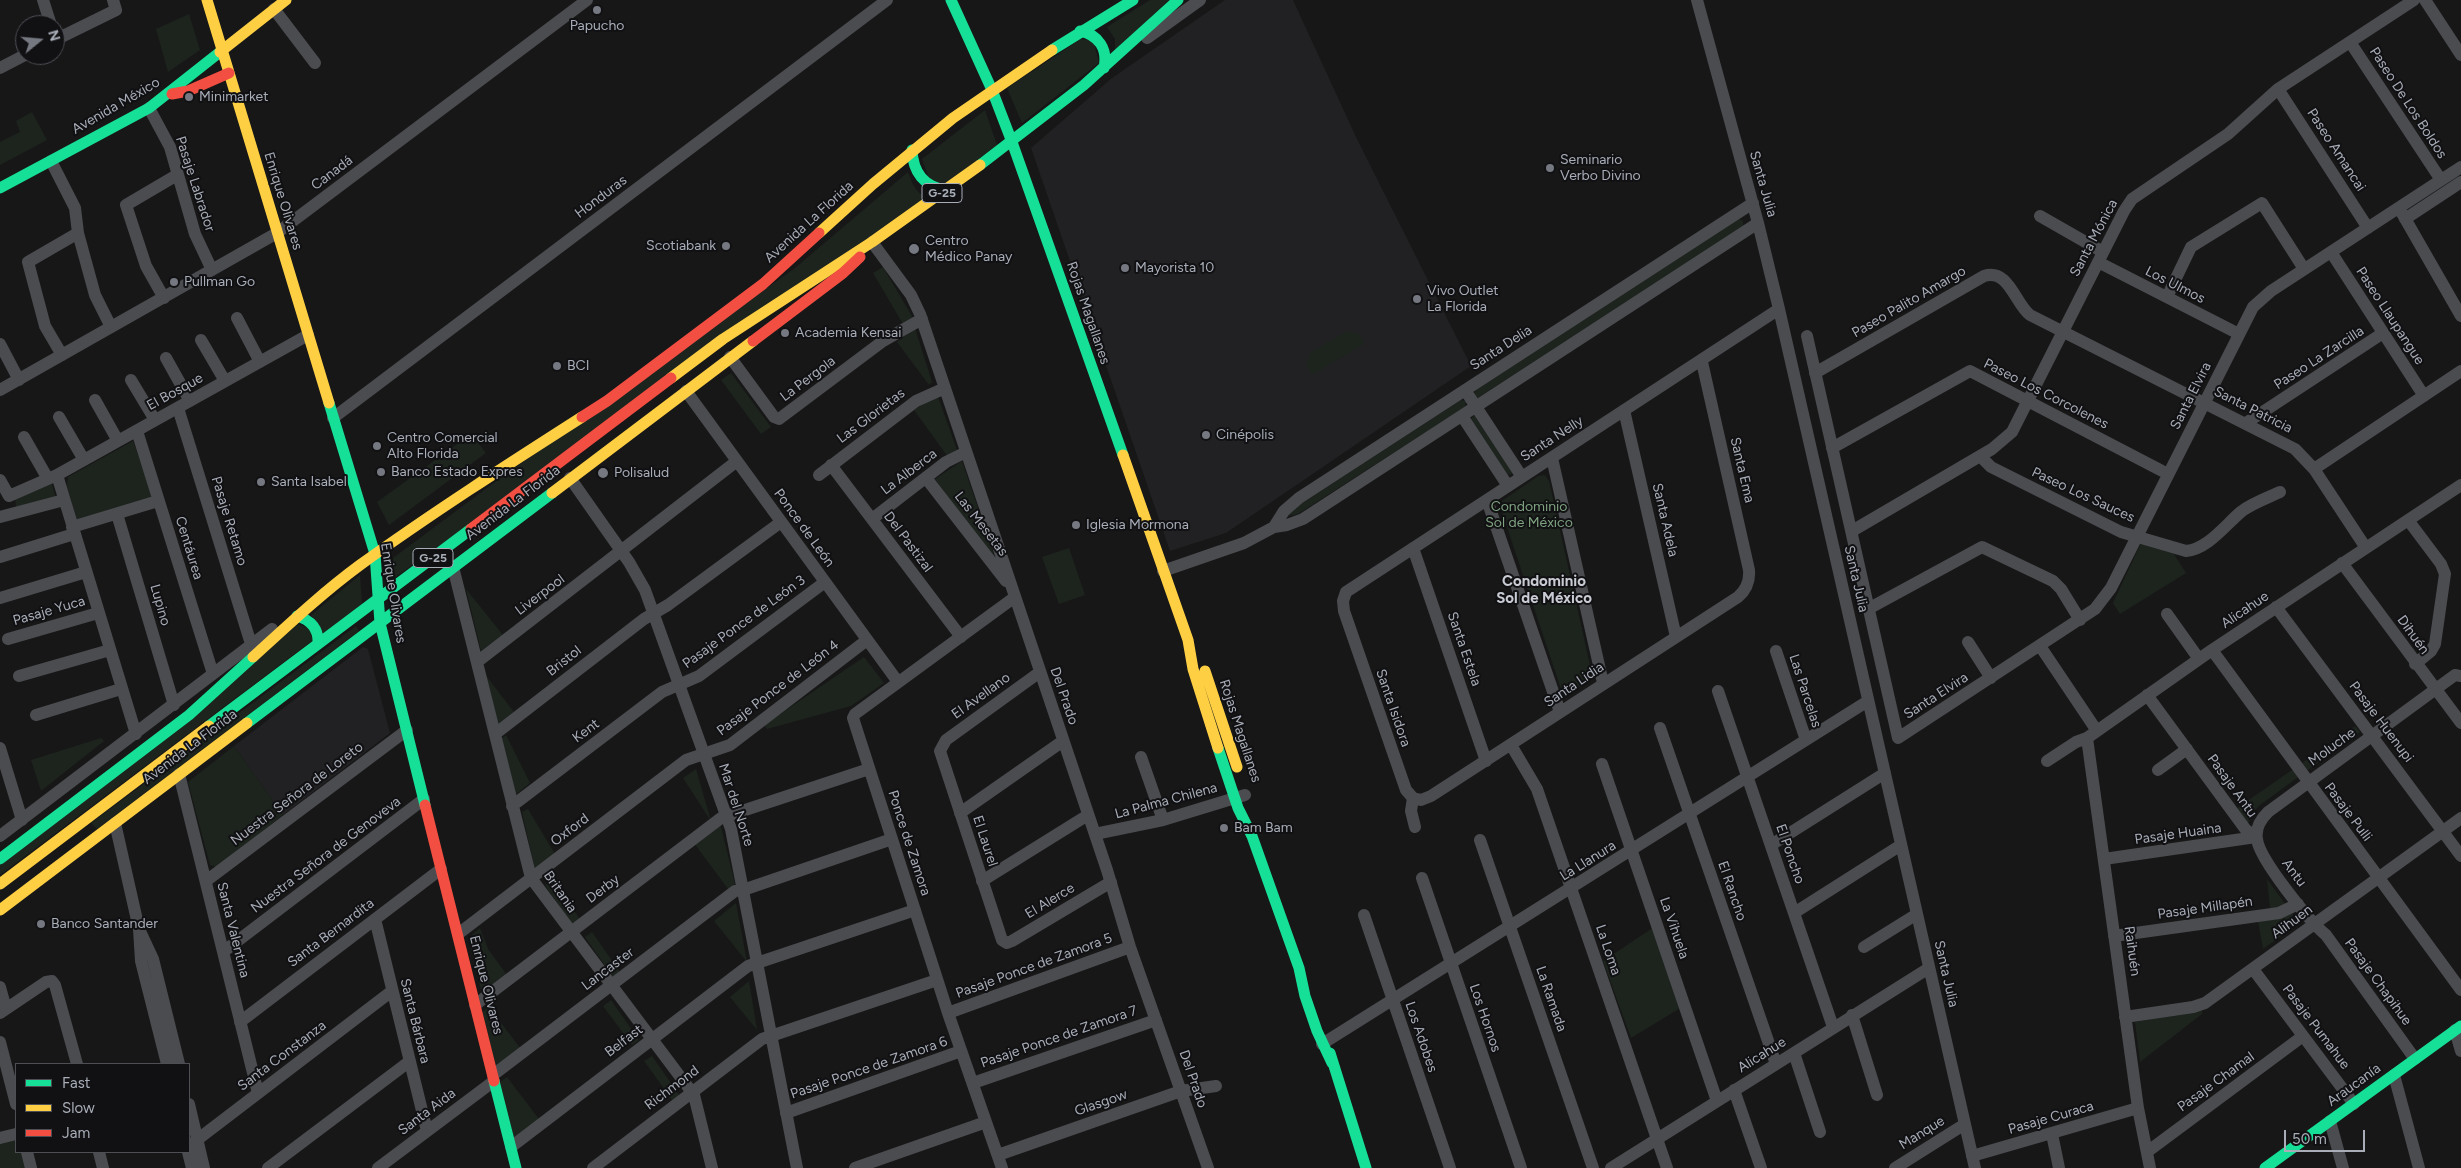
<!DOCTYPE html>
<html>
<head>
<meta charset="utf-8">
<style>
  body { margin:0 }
  #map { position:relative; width:2461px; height:1168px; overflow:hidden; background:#171717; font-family:Figtree,sans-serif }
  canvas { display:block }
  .legend { position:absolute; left:15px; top:1063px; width:175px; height:90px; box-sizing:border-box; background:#111113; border:1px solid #4d4f55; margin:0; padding:6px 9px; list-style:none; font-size:15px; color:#a8adb8 }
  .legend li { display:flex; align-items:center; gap:10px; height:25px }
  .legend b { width:25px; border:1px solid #4d4f55 }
  .north { position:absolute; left:15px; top:15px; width:50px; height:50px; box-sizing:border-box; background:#111113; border:1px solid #4d4f55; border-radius:50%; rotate:73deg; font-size:14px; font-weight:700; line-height:20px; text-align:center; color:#a8adb8 }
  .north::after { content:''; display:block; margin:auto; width:18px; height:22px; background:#757880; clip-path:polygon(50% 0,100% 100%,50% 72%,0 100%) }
  .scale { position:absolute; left:2284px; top:1130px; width:81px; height:22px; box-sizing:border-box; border:2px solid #a8adb8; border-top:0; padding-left:6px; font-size:15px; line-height:18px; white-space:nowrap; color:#a8adb8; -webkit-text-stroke:4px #111113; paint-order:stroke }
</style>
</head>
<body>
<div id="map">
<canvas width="2461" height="1168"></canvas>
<ul class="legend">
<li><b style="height:6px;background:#16e098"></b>Fast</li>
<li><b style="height:6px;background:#ffcf43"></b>Slow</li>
<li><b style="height:6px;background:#f24e42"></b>Jam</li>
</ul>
<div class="north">N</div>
<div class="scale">50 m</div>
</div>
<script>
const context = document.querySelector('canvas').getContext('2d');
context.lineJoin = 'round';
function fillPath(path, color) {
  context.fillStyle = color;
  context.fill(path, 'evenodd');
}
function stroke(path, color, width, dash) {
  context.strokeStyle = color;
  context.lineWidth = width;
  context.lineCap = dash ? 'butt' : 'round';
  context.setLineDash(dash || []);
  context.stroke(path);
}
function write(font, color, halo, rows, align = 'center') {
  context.font = font + ' Figtree,sans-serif';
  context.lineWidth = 4;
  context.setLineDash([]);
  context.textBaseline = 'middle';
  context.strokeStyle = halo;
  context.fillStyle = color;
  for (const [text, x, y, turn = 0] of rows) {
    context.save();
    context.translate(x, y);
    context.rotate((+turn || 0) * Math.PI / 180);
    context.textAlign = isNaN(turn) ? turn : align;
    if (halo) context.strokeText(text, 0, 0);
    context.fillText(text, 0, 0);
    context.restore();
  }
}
fillPath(new Path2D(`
  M1225,0H1293L1356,137L1471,366L1226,533L1170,551L1031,148L1112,78Z
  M363,647L368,649L390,733L283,815L234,746Z`), '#212123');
fillPath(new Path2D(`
  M1150,0H1169L1115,50V39L1107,27Z
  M189,14L200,50L168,72L156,29Z
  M1081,39L1093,40L1099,63L1022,123L1007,88Z
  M985,110L997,145L942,186L930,181L922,159Z
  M32,112L47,140L0,165V142L20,132L16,121Z
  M908,172C912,184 916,192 927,199L394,578L393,558L495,482L795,268Z
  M1739,219L1743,221V227L1476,399L1474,394L1476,390Z
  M883,267L913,318L903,324L873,273Z
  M915,328L932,382L929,385L897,342Z
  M1347,331L1359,334L1365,343L1312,375L1306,365L1311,352Z
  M731,373L771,427L761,434L721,380Z
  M937,394L957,450L948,457L914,410Z
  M1461,400L1466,401L1465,407L1298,514L1288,516L1287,513Z
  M1474,415L1512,472L1511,475L1507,474L1471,419Z
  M471,434L486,453L389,525L377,502Z
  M133,441L153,497L77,520L67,486L68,477Z
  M962,461L998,567L935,479Z
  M1545,475L1549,481L1592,674L1587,682L1568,694L1562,692L1499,503L1538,476Z
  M52,484L56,499L21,508L16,506L15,499Z
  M2141,543L2174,554L2186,573L2120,614L2113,603Z
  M1069,548L1085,595L1059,604L1042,557Z
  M360,575L362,604L323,633L311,615Z
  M466,589L503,635L481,651Z
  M298,624L309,629L313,640L0,875V865Z
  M356,626L359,631L97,829L91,823Z
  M864,657L884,683L851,706L767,729L764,725Z
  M481,669L514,712L496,726Z
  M2355,726L2360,732L2260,805L2253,812L2247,826L2236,809Z
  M506,735L530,783L514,796L500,739Z
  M101,738L104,741L41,791L31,760Z
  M234,746L283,815L217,867L210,865L188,782Z
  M696,769L711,821L683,778Z
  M528,809L555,854L535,870L522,812Z
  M720,823L735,884L728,889L694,843Z
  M2267,879L2299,923L2263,949L2258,921L2271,917Z
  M552,880L580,919L573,925L545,885Z
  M736,903L747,962L714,921Z
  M1654,927L1682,1007L1631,1038L1603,961Z
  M480,928L488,949L507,975L482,994L468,938Z
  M592,932L620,972L613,977L585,937Z
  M749,981L757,1030L730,997Z
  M611,1000L639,1040L632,1045L603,1006Z
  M489,1007L521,1049L496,1068L482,1012Z
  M2202,1009V1014L2140,1062L2135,1022Z
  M652,1056L680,1096L673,1101L644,1061Z
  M507,1077L539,1119L514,1138L500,1082Z
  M16,1137V1152H22L26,1168H0V1141Z`), '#1d241e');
stroke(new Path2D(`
  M43,0L51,25
  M1697,0L1758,223L1779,309L1975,1168
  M2425,0L2461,55
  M274,9L315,63
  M1147,38L1200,0
  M55,40L116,10L113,0
  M2350,42L2441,180
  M0,68L25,55
  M2278,89L2368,228
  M149,108L170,147L195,234L212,270
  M51,161L75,208L78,233L95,295L111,327
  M2399,208L2461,316
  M2040,216L2103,252
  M2405,219L2461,182
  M872,242L911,295L920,314L1107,870L1130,947L1208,1168
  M2331,252L2424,396
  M2098,262L2239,334
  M2167,297L2191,247L2262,203L2304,269
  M164,298L146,266L126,205L177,175
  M237,318L260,362
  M1807,336L1898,738L2095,609L2111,588L2253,307L2271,291L2461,167
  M201,340L225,381
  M0,344L19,380
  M62,355L45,326L28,262L78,233
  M730,357L774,417L779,419L883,341L922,319
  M166,358L190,401
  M1815,373L1984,276C2009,268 2015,304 2030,315L2295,449L2314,469L2366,548
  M131,380L155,420
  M0,390L277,233L587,0
  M1465,390L1522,477
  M686,391L898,682
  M95,400L118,441
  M178,408L251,644
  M1624,410L1676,637
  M1462,416L1508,486
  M59,417L84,460
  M333,418L887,0
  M2246,423L2383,333
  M137,431L213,674
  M24,437L48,479
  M1832,448L1970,371L2168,474
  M1980,456L1991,467L2121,532L2186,551C2208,549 2225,525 2242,511C2253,503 2267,498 2280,492
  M1552,458L1603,683
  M831,465L961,637
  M2314,469L2461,371
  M57,475L136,734
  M819,475L916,401L945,388
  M570,478L629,562L645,590L731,829L797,1168
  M926,478L1006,581
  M0,480L9,496L57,475L308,335
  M1487,500L1560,712
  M117,514L174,705
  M0,517L64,500
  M872,519L946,462L966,452
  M2408,520L2441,564L2445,574L2435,644L2431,651L2415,664
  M72,527L158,501
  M1274,527L1284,511L1299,498L1753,203
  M1852,531L1992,449L2012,432L2124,211L2132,199L2228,134L2278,89L2414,0
  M1413,548L1486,761
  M0,557L74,534
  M2342,563L2461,723
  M453,567L531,878L694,1095L712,1168
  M1163,571L1244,543L1274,527L1287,525L1303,519L1758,223
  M0,598L86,572
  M2276,607L2461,856
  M1868,609L1982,547L2053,581L2061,589L2080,620
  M2167,614L2199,659
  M8,639L98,613
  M1968,642L1991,678
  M2040,646L2097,731
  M2212,650L2461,990
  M1776,651L1806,740
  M477,662L737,461
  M1040,672L946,740L940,751L1002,940L1007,943L1012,941L1111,882
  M19,676L110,650
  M1718,691L1833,1027
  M2147,695L2246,830L2256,837
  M36,715L121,689
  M1660,728L1776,1064
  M495,734L644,619L668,605L781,522
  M2087,738L2138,1108L2150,1168
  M1511,745L1537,789L1667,1168
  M0,748L22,820
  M1141,757L1163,820
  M2047,761L2076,742L2087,738L2212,650L2461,485
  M1602,764L1717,1101
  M2158,770L2187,749
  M179,774L258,1093
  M1413,798L1406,790L1344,611L1343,601L1346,592L1779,309
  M1413,798L1421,800L1431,796L1738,597C1746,590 1750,581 1749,570L1702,362
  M1413,798L1411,811L1415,827
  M512,806L662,692L699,676L825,582
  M960,813L1063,741
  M115,823L139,929L141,961L167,1064
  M1095,834L1163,820L1245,795
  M0,836L272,629
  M1480,840L1593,1168
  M1771,845L1885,773
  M2104,859L2256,837
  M1422,878L1521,1168
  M206,881L407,730
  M982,881L1088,815
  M1794,913L1901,845
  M1364,915L1450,1168
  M375,919L427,1131
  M139,929L153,959L179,1064
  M458,934L686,760L730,745L867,640
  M2114,936L2279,913L2298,904
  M1864,947L1917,914
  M223,952L424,799
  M2253,969L2354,1104
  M0,987L6,1009
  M475,1005L721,818L869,769
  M0,1013L46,982L52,981L55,985L77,1064
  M948,1013L1130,947
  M1852,1015L1877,1095
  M2125,1017L2193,1007L2205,1003L2461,818
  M240,1022L441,869
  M2455,1030L2461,1051
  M0,1042L16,1104
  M1322,1044L1868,701
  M1794,1053L1820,1132
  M2415,1059L2326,935C2310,922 2259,859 2257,839C2255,828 2261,819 2268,812L2455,675L2461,676
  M493,1075L735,891L743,890L892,839
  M2394,1075L2419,1168
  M973,1083L1156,1020
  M1734,1090L1761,1168
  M189,1104L204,1168
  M786,1113L961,1051
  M2330,1121L2343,1168
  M2052,1134L2059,1168
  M0,1138L16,1134
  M189,1146L392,991
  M511,1147L748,966L915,910
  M27,1152L31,1168
  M99,1152L103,1168
  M188,1152L192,1168
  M2147,1152L2303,1036
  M998,1155L1181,1091L1216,1086
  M1972,1156L2138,1108
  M268,1168L410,1061
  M378,1168L494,1081
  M593,1168L762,1039L937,980
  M855,1168L986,1122
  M1002,1168L948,1013L853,718L855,714L1015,597
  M1611,1168L1929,968
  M1895,1168L1965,1124`), '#4b4c50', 12);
stroke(new Path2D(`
  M951,0L992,90L1012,142L1123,455
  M1080,31C1099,35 1108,49 1104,68
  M1052,50L1133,0
  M912,150C913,172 924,187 946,190
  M980,165L1084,85L1178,0
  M0,188L149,108L220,52
  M329,403L375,554L380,623L425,805
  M297,616C311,620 319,629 318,644
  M247,723L552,493
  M209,726L471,529
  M1218,748L1238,808L1252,836L1299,968L1305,996L1317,1031L1332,1063
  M0,859L189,715L253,657
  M1330,1053L1366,1168
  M494,1081L516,1168
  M2265,1168L2461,1026`), '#16e098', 11);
stroke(new Path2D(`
  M207,0L329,403
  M220,52L286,0
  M819,233L873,184L953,118L1052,50
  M671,378L723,339L872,242L980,165
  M1123,455L1188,640L1193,669L1218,748
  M552,493L753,341
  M253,657C288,625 322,593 360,565C432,513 507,465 582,417
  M1205,671L1237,767
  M0,884L209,726
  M0,910L247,723`), '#ffcf43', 11);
stroke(new Path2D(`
  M172,94L188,91L229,73
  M753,341L843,273L860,257
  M582,417L607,401L763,284L819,233
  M471,529L671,378
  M425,805L494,1081`), '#f24e42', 11);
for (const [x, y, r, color] of [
  [597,10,5,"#757880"],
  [189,97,5,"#757880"],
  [1550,168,5,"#757880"],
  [726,246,5,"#757880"],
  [914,249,6,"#757880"],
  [1125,268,5,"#757880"],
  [174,282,5,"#757880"],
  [1417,299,5,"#757880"],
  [785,333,5,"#757880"],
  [557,366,5,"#757880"],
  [1206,435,5,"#757880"],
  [377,446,5,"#757880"],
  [381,472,5,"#757880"],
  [603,473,6,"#757880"],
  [261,482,5,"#757880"],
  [1076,525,5,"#757880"],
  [1224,828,5,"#757880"],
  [41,924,5,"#757880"]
]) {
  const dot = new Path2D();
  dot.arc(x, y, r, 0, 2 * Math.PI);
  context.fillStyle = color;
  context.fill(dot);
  stroke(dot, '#111113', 2);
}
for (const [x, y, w] of [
  [942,193,40],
  [433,558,40]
]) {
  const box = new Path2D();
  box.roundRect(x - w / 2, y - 9.5, w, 19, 4);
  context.fillStyle = '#111113';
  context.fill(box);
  stroke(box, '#a8adb8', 1);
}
write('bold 12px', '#a8adb8', null, [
  ["G-25",942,193],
  ["G-25",433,558]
]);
write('14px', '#a8adb8', '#111113', [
  ["Papucho",597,26,"center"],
  ["Minimarket",199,97],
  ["Seminario",1560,160],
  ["Verbo Divino",1560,176],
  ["Centro",925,241],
  ["Médico Panay",925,257],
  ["Scotiabank",716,246,"right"],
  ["Mayorista 10",1135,268],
  ["Pullman Go",184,282],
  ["Vivo Outlet",1427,291],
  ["La Florida",1427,307],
  ["Academia Kensai",795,333],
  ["BCI",567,366],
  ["Cinépolis",1216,435],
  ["Centro Comercial",387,438],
  ["Alto Florida",387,454],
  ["Banco Estado Expres",391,472],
  ["Polisalud",614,473],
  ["Santa Isabel",271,482],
  ["Iglesia Mormona",1086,525],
  ["Bam Bam",1234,828],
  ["Banco Santander",51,924]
], 'left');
write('14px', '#a8adb8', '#111113', [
  ["Paseo De Los Boldos",2408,103,57],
  ["Avenida México",116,106,-30],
  ["Paseo Amancai",2336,150,57],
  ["Canadá",332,173,-37],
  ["Pasaje Labrador",195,184,72],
  ["Santa Julia",1763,184,74],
  ["Honduras",601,197,-37],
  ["Enrique Olivares",283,201,73],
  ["Avenida La Florida",809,222,-42],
  ["Santa Mónica",2094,238,-62],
  ["Los Ulmos",2175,285,27],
  ["Paseo Palito Amargo",1909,302,-30],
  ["Rojas Magallanes",1088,313,71],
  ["Paseo Llaupangue",2390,316,57],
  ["Santa Delia",1501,348,-33],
  ["Paseo La Zarcilla",2319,358,-33],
  ["La Pergola",808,379,-37],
  ["El Bosque",175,392,-29],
  ["Paseo Los Corcolenes",2046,394,27],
  ["Santa Elvira",2191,396,-63],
  ["Santa Patricia",2253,410,27],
  ["Las Glorietas",871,416,-37],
  ["Santa Nelly",1552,439,-33],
  ["Santa Ema",1742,470,77],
  ["La Alberca",909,472,-37],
  ["Paseo Los Sauces",2083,495,25],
  ["Avenida La Florida",513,503,-37],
  ["Santa Adela",1665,520,77],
  ["Pasaje Retamo",229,521,73],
  ["Las Mesetas",981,524,52],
  ["Ponce de León",804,528,54],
  ["Del Pastizal",908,542,53],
  ["Centáurea",189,548,73],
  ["Santa Julia",1856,579,77],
  ["Enrique Olivares",393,593,81],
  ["Liverpool",540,595,-37],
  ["Lupino",160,605,74],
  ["Alicahue",2245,610,-34],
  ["Pasaje Yuca",49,611,-16],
  ["Pasaje Ponce de León 3",744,622,-36],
  ["Dihuén",2413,635,54],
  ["Santa Estela",1464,649,71],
  ["Bristol",564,661,-38],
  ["Santa Lidia",1574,685,-34],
  ["Pasaje Ponce de León 4",778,688,-37],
  ["Las Parcelas",1805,691,72],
  ["El Avellano",981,696,-36],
  ["Del Prado",1064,696,71],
  ["Santa Elvira",1936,696,-33],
  ["Santa Isidora",1393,708,71],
  ["Pasaje Huenupi",2381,722,53],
  ["Kent",586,731,-37],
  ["Rojas Magallanes",1240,731,72],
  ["Avenida La Florida",190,747,-37],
  ["Moluche",2332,747,-36],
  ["Pasaje Antu",2232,786,54],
  ["Nuestra Señora de Loreto",297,794,-37],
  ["La Palma Chilena",1166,801,-15],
  ["Mar del Norte",736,805,72],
  ["Pasaje Pulli",2348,812,53],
  ["Oxford",570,830,-37],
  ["Pasaje Huaina",2178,834,-8],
  ["El Laurel",985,841,72],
  ["Ponce de Zamora",909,843,72],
  ["El Poncho",1790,854,71],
  ["Nuestra Señora de Genoveva",326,855,-37],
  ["La Llanura",1588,861,-32],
  ["Antu",2294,873,53],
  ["Derby",603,889,-37],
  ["El Rancho",1732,891,71],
  ["Britania",560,892,55],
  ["El Alerce",1050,901,-31],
  ["Pasaje Millapén",2205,908,-8],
  ["Alihuen",2292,922,-36],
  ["La Vihuela",1674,928,71],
  ["Santa Valentina",233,930,76],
  ["Santa Bernardita",331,933,-37],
  ["La Loma",1608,950,71],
  ["Raihuén",2132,951,82],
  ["Pasaje Ponce de Zamora 5",1034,966,-20],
  ["Lancaster",608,969,-37],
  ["Santa Julia",1946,974,77],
  ["Pasaje Chapihue",2378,982,54],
  ["Enrique Olivares",486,985,76],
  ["La Ramada",1551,999,71],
  ["Los Hornos",1485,1018,71],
  ["Santa Bárbara",415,1021,76],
  ["Pasaje Pumahue",2316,1027,53],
  ["Pasaje Ponce de Zamora 7",1059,1037,-19],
  ["Los Adobes",1421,1037,71],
  ["Belfast",624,1041,-37],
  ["Alicahue",1762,1055,-32],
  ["Santa Constanza",282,1056,-37],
  ["Pasaje Ponce de Zamora 6",869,1068,-19],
  ["Del Prado",1193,1079,71],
  ["Pasaje Chamal",2216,1082,-36],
  ["Araucanía",2354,1085,-36],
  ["Richmond",672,1088,-37],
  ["Glasgow",1101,1103,-19],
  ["Santa Aida",427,1112,-37],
  ["Pasaje Curaca",2051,1118,-16],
  ["Manque",1922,1133,-32]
]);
write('14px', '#7fa381', '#111113', [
  ["Condominio",1529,507],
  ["Sol de México",1529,523]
]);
write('bold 15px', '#c9ccd4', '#111113', [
  ["Condominio",1544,582],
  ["Sol de México",1544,599]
]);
</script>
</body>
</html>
